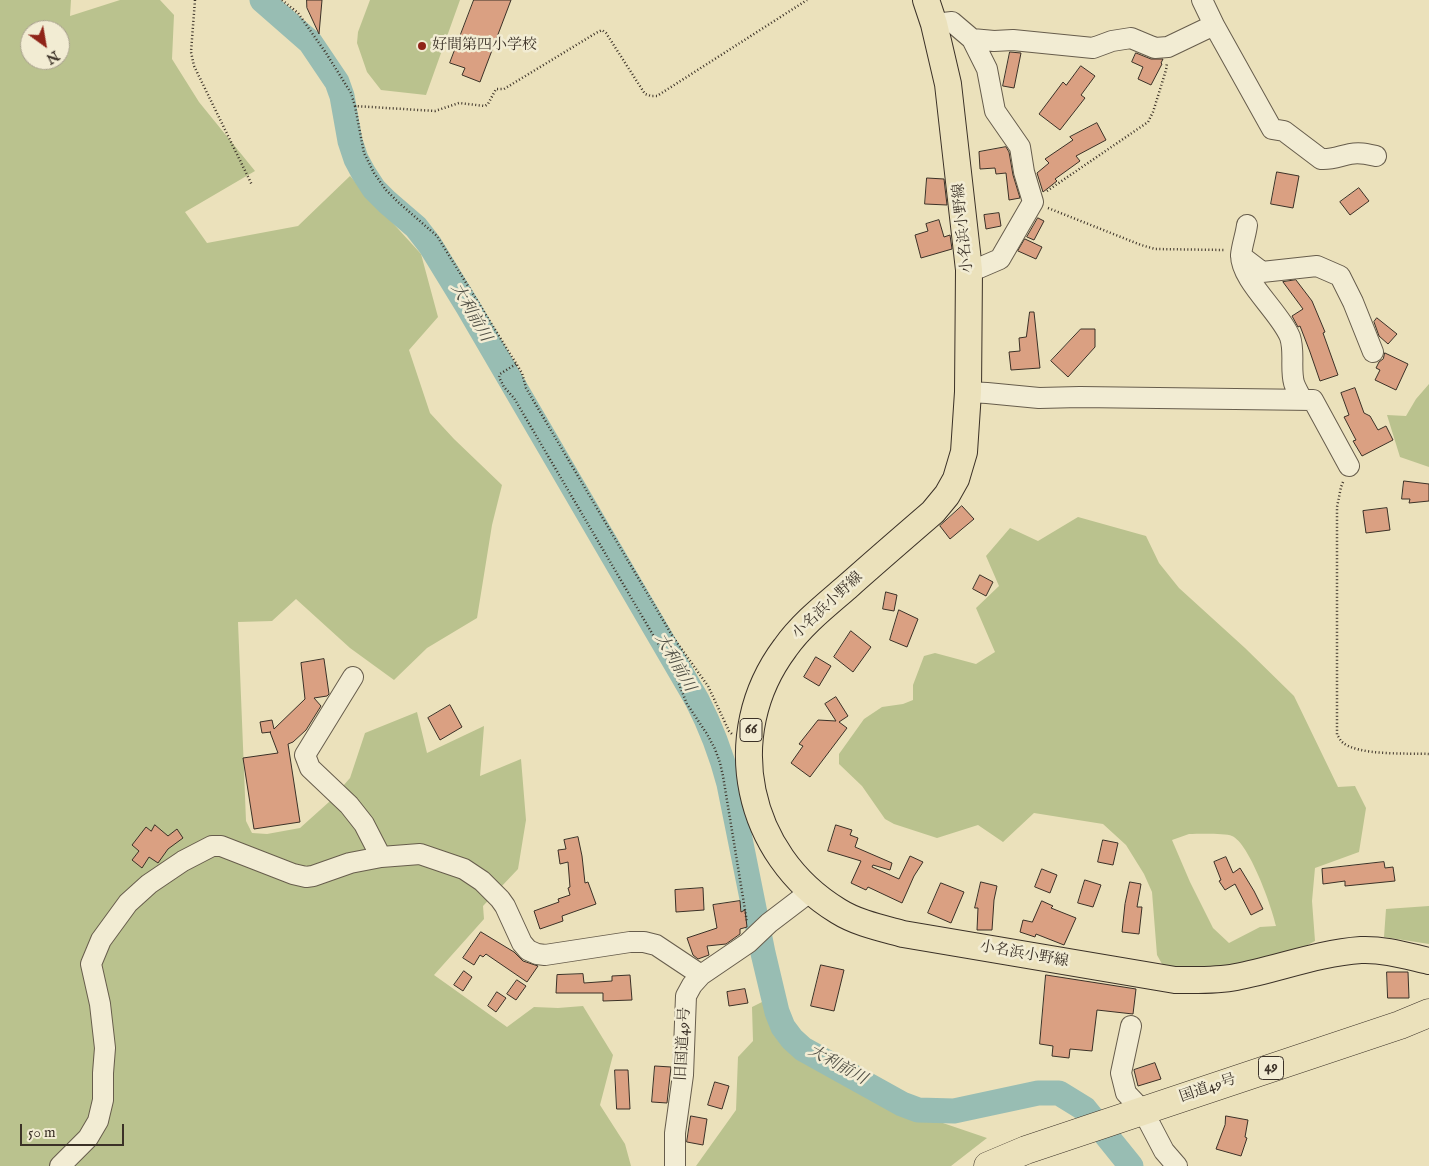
<!DOCTYPE html>
<html>
<head>
<meta charset="utf-8">
<style>
  body { margin:0 }
  #map { position:relative; width:1429px; height:1166px; overflow:hidden; background:#ebe1bb; font-family:"IM FELL English",serif }
  canvas { display:block }
  .north { position:absolute; left:20px; top:20px; width:50px; height:50px; box-sizing:border-box; background:#f2ecd3; border:1px solid #a9a18e; border-radius:50%; rotate:148deg; font-size:14px; font-weight:700; line-height:20px; text-align:center; color:#3b3127 }
  .north::after { content:''; display:block; margin:auto; width:18px; height:22px; background:#8f2418; clip-path:polygon(50% 0,100% 100%,50% 72%,0 100%) }
  .scale { position:absolute; left:20px; top:1124px; width:104px; height:22px; box-sizing:border-box; border:2px solid #3b3127; border-top:0; padding-left:6px; font-size:15px; line-height:18px; white-space:nowrap; color:#3b3127; -webkit-text-stroke:4px #f2ecd3; paint-order:stroke }
</style>
</head>
<body>
<div id="map">
<canvas width="1429" height="1166"></canvas>
<div class="north">N</div>
<div class="scale">50 m</div>
</div>
<script>
const context = document.querySelector('canvas').getContext('2d');
context.lineJoin = 'round';
function fillPath(path, color) {
  context.fillStyle = color;
  context.fill(path, 'evenodd');
}
function stroke(path, color, width, dash) {
  context.strokeStyle = color;
  context.lineWidth = width;
  context.lineCap = dash ? 'butt' : 'round';
  context.setLineDash(dash || []);
  context.stroke(path);
}
function write(font, color, halo, rows, align = 'center') {
  context.font = font + ' "IM FELL English","Noto Serif JP",serif';
  context.lineWidth = 5;
  context.setLineDash([]);
  context.textBaseline = 'middle';
  context.strokeStyle = halo;
  context.fillStyle = color;
  for (const [text, x, y, turn = 0] of rows) {
    context.save();
    context.translate(x, y);
    context.rotate((+turn || 0) * Math.PI / 180);
    context.textAlign = isNaN(turn) ? turn : align;
    if (halo) context.strokeText(text, 0, 0);
    context.fillText(text, 0, 0);
    context.restore();
  }
}
fillPath(new Path2D(`
  M0,0H71L70,16L120,0H160L174,15L172,59L199,102L255,171L185,212L207,243L298,226L350,176L421,254L438,317L409,350L430,413L454,439L502,485L492,525L477,618L427,648L394,680L350,648L296,599L272,621L238,622L246,821L252,833L267,834L300,828L329,802L350,778L365,733L417,712L427,753L484,726L480,776L521,759L526,820L518,869L483,906L484,919L434,975L507,1027L534,1007L558,1008L583,1006L613,1055L600,1105L625,1144L631,1166H0ZM30,30H60V60H30Z
  M370,0H460L426,95L381,90L367,72L357,43L358,32Z
  M1429,384V467L1400,457L1387,415L1406,416L1416,399Z
  M1078,517L1146,536L1159,563L1179,588L1245,648L1294,696L1338,787L1355,786L1366,808L1359,852L1315,868L1312,901L1315,941L1228,989L1162,964L1157,955L1152,892L1144,874L1126,845L1103,824L1034,813L1003,842L978,825L937,838L894,824L885,819L862,786L839,764V754L864,719L882,707L903,704L913,700V685L924,656L935,653L976,664L995,652L976,608L999,586L986,556L1010,528L1038,541ZM1189,834C1198,834 1225,833 1232,836C1249,843 1272,907 1276,926L1260,927L1229,943L1213,928L1190,882L1172,840Z
  M1429,906V944L1384,937L1386,909Z
  M762,1002L779,1029L818,1066L887,1104L987,1138L951,1166H696L736,1110L738,1057L753,1041L752,1007Z`), '#bac28e');
stroke(new Path2D(`
  M262,0L310,42L337,82L342,96L350,141L356,159L363,172L374,189L387,202L416,227L430,245L468,307L697,700C712,729 721,753 729,784L763,953L777,1012L783,1027L792,1039L803,1049L902,1104L918,1110L954,1111L1038,1093H1059L1085,1109L1131,1166`), '#98bdb3', 25);
const building = new Path2D(`
  M307,0H322L319,34L307,8Z
  M474,0H511L480,82L462,75L465,68L450,63Z
  M1010,52L1021,53L1014,88L1003,86Z
  M1136,53L1151,59H1163L1161,63L1162,64L1151,85L1138,79L1143,67L1132,62Z
  M1081,66L1095,76L1081,95L1085,98L1060,130L1039,114L1063,82L1066,85Z
  M1097,123L1106,140L1076,156L1080,161L1055,179L1057,181L1043,192L1037,173L1049,163L1045,159L1073,140L1070,137Z
  M1006,147L1009,152L1013,175L1020,198L1009,200L1006,173L996,174L995,168L980,169L979,152Z
  M1277,172L1299,176L1293,208L1271,204Z
  M927,178L944,179L947,205L925,204Z
  M1359,188L1369,201L1350,215L1340,202Z
  M999,213L1001,226L986,229L984,215Z
  M1038,218L1044,221L1034,240L1027,237Z
  M939,220L944,237L950,235L952,249L921,258L915,235L928,231L926,224Z
  M1025,239L1042,247L1036,259L1018,251Z
  M1296,280L1312,301L1325,332L1323,333L1338,375L1320,381L1310,352L1300,326L1298,327L1292,316L1303,309L1283,282Z
  M1030,312H1034L1040,368L1011,370L1009,352L1020,351L1019,338L1026,337Z
  M1377,318L1397,334L1388,344L1379,336L1374,322Z
  M1081,329H1095V347L1068,377L1051,361Z
  M1385,353L1408,364L1396,390L1375,380L1380,370L1376,368L1379,362L1383,359Z
  M1355,388L1364,413L1370,416L1378,430L1386,426L1393,440L1362,456L1353,441L1356,440L1344,417L1349,415L1341,393Z
  M1404,481L1429,484V501L1409,503L1410,499H1402Z
  M962,506L974,519L950,539L940,526Z
  M1387,508L1390,530L1366,533L1363,511Z
  M980,575L993,582L986,596L973,589Z
  M886,592L897,595L894,611L883,609Z
  M899,610L918,619L907,647L890,640Z
  M851,631L871,647L853,672L834,657Z
  M816,657L831,666L819,686L804,677Z
  M324,659L329,694L327,696L314,698L321,706L306,730L293,742L288,744L300,822L254,829L243,758L278,753L270,732H271L262,733L260,722L272,720L274,729L305,699L301,663Z
  M836,697L848,716L839,722L847,728L810,777L791,763L803,746L799,744L818,720L836,721L825,704Z
  M450,705L462,727L440,740L428,718Z
  M155,825L168,836L177,829L183,838L168,849L158,863L149,857L142,868L132,860L139,851L132,845L146,827L151,831Z
  M836,825L852,830L850,835L858,838L855,847L892,863L890,870L873,865L872,867L899,879L910,856L923,862L914,876L902,903L868,887L866,890L851,883L861,861L828,851Z
  M578,837L582,856L585,883L588,882L596,904L562,916L563,921L540,929L534,911L559,902L558,899L570,895L568,888L570,887L568,862L560,864L558,850L566,849L564,840Z
  M1103,840L1118,843L1113,865L1098,862Z
  M1226,857L1233,873L1240,868L1254,891L1263,909L1251,915L1235,884L1225,890L1219,881L1221,880L1214,862Z
  M1384,862L1385,868L1393,867L1395,881L1345,886V881L1323,884L1322,869Z
  M1042,869L1057,875L1050,893L1035,887Z
  M1085,880L1101,885L1093,907L1078,903Z
  M981,882L997,886L994,900L992,930H977L978,908H975Z
  M1130,882L1141,884L1137,907H1142L1139,934L1122,932L1125,904Z
  M941,883L964,892L951,923L928,913Z
  M703,888L704,910L676,912L675,890Z
  M740,901L741,912L745,910L747,927L740,929V934L726,944L707,946L709,955L698,959L693,955L687,938L717,928L713,905Z
  M1042,901L1053,906L1051,908L1076,918L1064,945L1036,934L1035,937L1020,932L1023,920L1032,922Z
  M481,932L514,952L523,961L538,966L527,982L486,954L483,957L480,955L474,965L463,958Z
  M821,965L844,970L834,1011L811,1006Z
  M464,971L472,977L463,991L454,985Z
  M1387,972H1408L1409,998H1388Z
  M583,974L584,983L612,981V976L630,975L632,1000L603,1001V993H556L557,975Z
  M1046,975L1136,989L1133,1014L1097,1010L1092,1051L1070,1049L1069,1058L1052,1056L1053,1046L1040,1044Z
  M517,980L526,986L516,1000L507,994Z
  M745,989L748,1003L729,1006L727,992Z
  M497,992L506,998L496,1012L488,1006Z
  M1155,1063L1161,1079L1138,1086L1134,1070Z
  M655,1066L671,1067L667,1103L652,1102Z
  M615,1070H628L630,1109H617Z
  M715,1082L729,1086L722,1109L708,1105Z
  M691,1116L707,1119L703,1145L687,1142Z
  M1226,1116L1248,1120L1245,1137L1247,1138L1241,1156L1216,1149L1225,1125Z`);
fillPath(building, '#daa082');
stroke(building, '#3b3127', 1);
const minor = new Path2D(`
  M1202,0L1214,25L1272,129L1284,131L1321,159C1331,160 1340,156 1350,154C1360,152 1367,154 1376,156
  M934,24L952,22L972,39L994,41L1013,40L1093,48L1112,41L1131,38L1155,48L1168,47L1214,25
  M1247,225C1246,234 1242,245 1241,255C1241,281 1280,312 1290,337C1295,352 1290,368 1294,383C1296,389 1300,395 1302,400
  M1241,256L1262,272L1317,266L1340,276L1353,302L1373,352
  M969,270L979,268L1000,259L1033,202L1024,172L1020,147L995,111L987,69L972,39
  M968,392L987,393L1039,398L1080,397L1313,400L1349,466
  M353,677L305,755L310,768L349,805L364,824L381,857
  M1131,1026L1121,1073L1126,1093L1143,1111L1164,1151L1177,1166
  M60,1166L88,1138L98,1121L103,1100V1073L105,1048L100,1004L91,964L101,940L128,903L149,884L183,861L212,846H221L293,874L306,877L313,876L350,863L381,857L420,854L464,869L482,881L500,899L505,906L522,943L528,950L537,954L545,955L630,942H644L656,945L701,975
  M675,1166V1133L683,1075L686,996L692,985L701,975L748,943L769,923L811,891`);
const major = new Path2D(`
  M926,0L934,24L948,84L969,270L968,392L964,452L956,479L947,495L933,512C904,537 875,562 847,587C825,606 802,624 785,648C720,735 746,855 838,911C857,923 881,928 903,934L1175,980C1196,980 1216,981 1236,977C1278,969 1318,953 1361,950C1384,949 1407,956 1429,961`);
const highway = new Path2D(`
  M988,1166L1026,1150L1400,1025L1429,1013`);
stroke(minor, '#675d4c', 22);
stroke(major, '#3b3127', 28);
stroke(highway, '#3b3127', 29);
stroke(new Path2D(`
  M195,0L191,52L194,66L252,185
  M282,0L298,13L326,53L351,93L355,106L435,111L459,103L485,106L488,104L496,89H504L596,33L602,30L606,33L645,94L651,96H657L807,0
  M355,106L364,153L374,173L386,190L398,202L437,236L522,373L526,388L673,637L708,686L729,731L732,734
  M1047,191L1148,122L1153,112L1166,70L1167,63
  M1048,208L1141,245L1155,249L1225,250
  M516,364L500,374L499,377L504,387L514,398L673,669L687,704L707,734L715,749L720,763L723,776L747,922
  M1343,482L1341,487L1337,507V735C1339,737 1340,740 1342,742C1358,756 1408,753 1429,754`), '#3b3127', 2.5, [1, 2.5]);
stroke(minor, '#f2ecd3', 20);
stroke(major, '#ebe1bb', 26);
stroke(highway, '#ebe1bb', 28);
for (const [x, y, r, color] of [
  [422,46,5,"#8f2418"]
]) {
  const dot = new Path2D();
  dot.arc(x, y, r, 0, 2 * Math.PI);
  context.fillStyle = color;
  context.fill(dot);
  stroke(dot, '#f2ecd3', 2);
}
for (const [x, y, w] of [
  [751,730,22],
  [1271,1068,25]
]) {
  const box = new Path2D();
  box.roundRect(x - w / 2, y - 11.5, w, 23, 4);
  context.fillStyle = '#f2ecd3';
  context.fill(box);
  stroke(box, '#3b3127', 1);
}
write('bold 14px', '#3b3127', null, [
  ["66",751,730],
  ["49",1271,1068]
]);
write('15px', '#3b3127', '#f2ecd3', [
  ["好間第四小学校",432,46]
], 'left');
write('15px', '#3b3127', '#f2ecd3', [
  ["小名浜小野線",964,228,-96],
  ["小名浜小野線",828,606,-43],
  ["小名浜小野線",1024,955,10],
  ["旧国道49号",684,1044,-87],
  ["国道49号",1208,1089,-19]
]);
write('italic 16px', '#4e4d43', '#f2ecd3', [
  ["大利前川",470,313,60],
  ["大利前川",674,663,60],
  ["大利前川",837,1066,29]
]);
</script>
</body>
</html>
